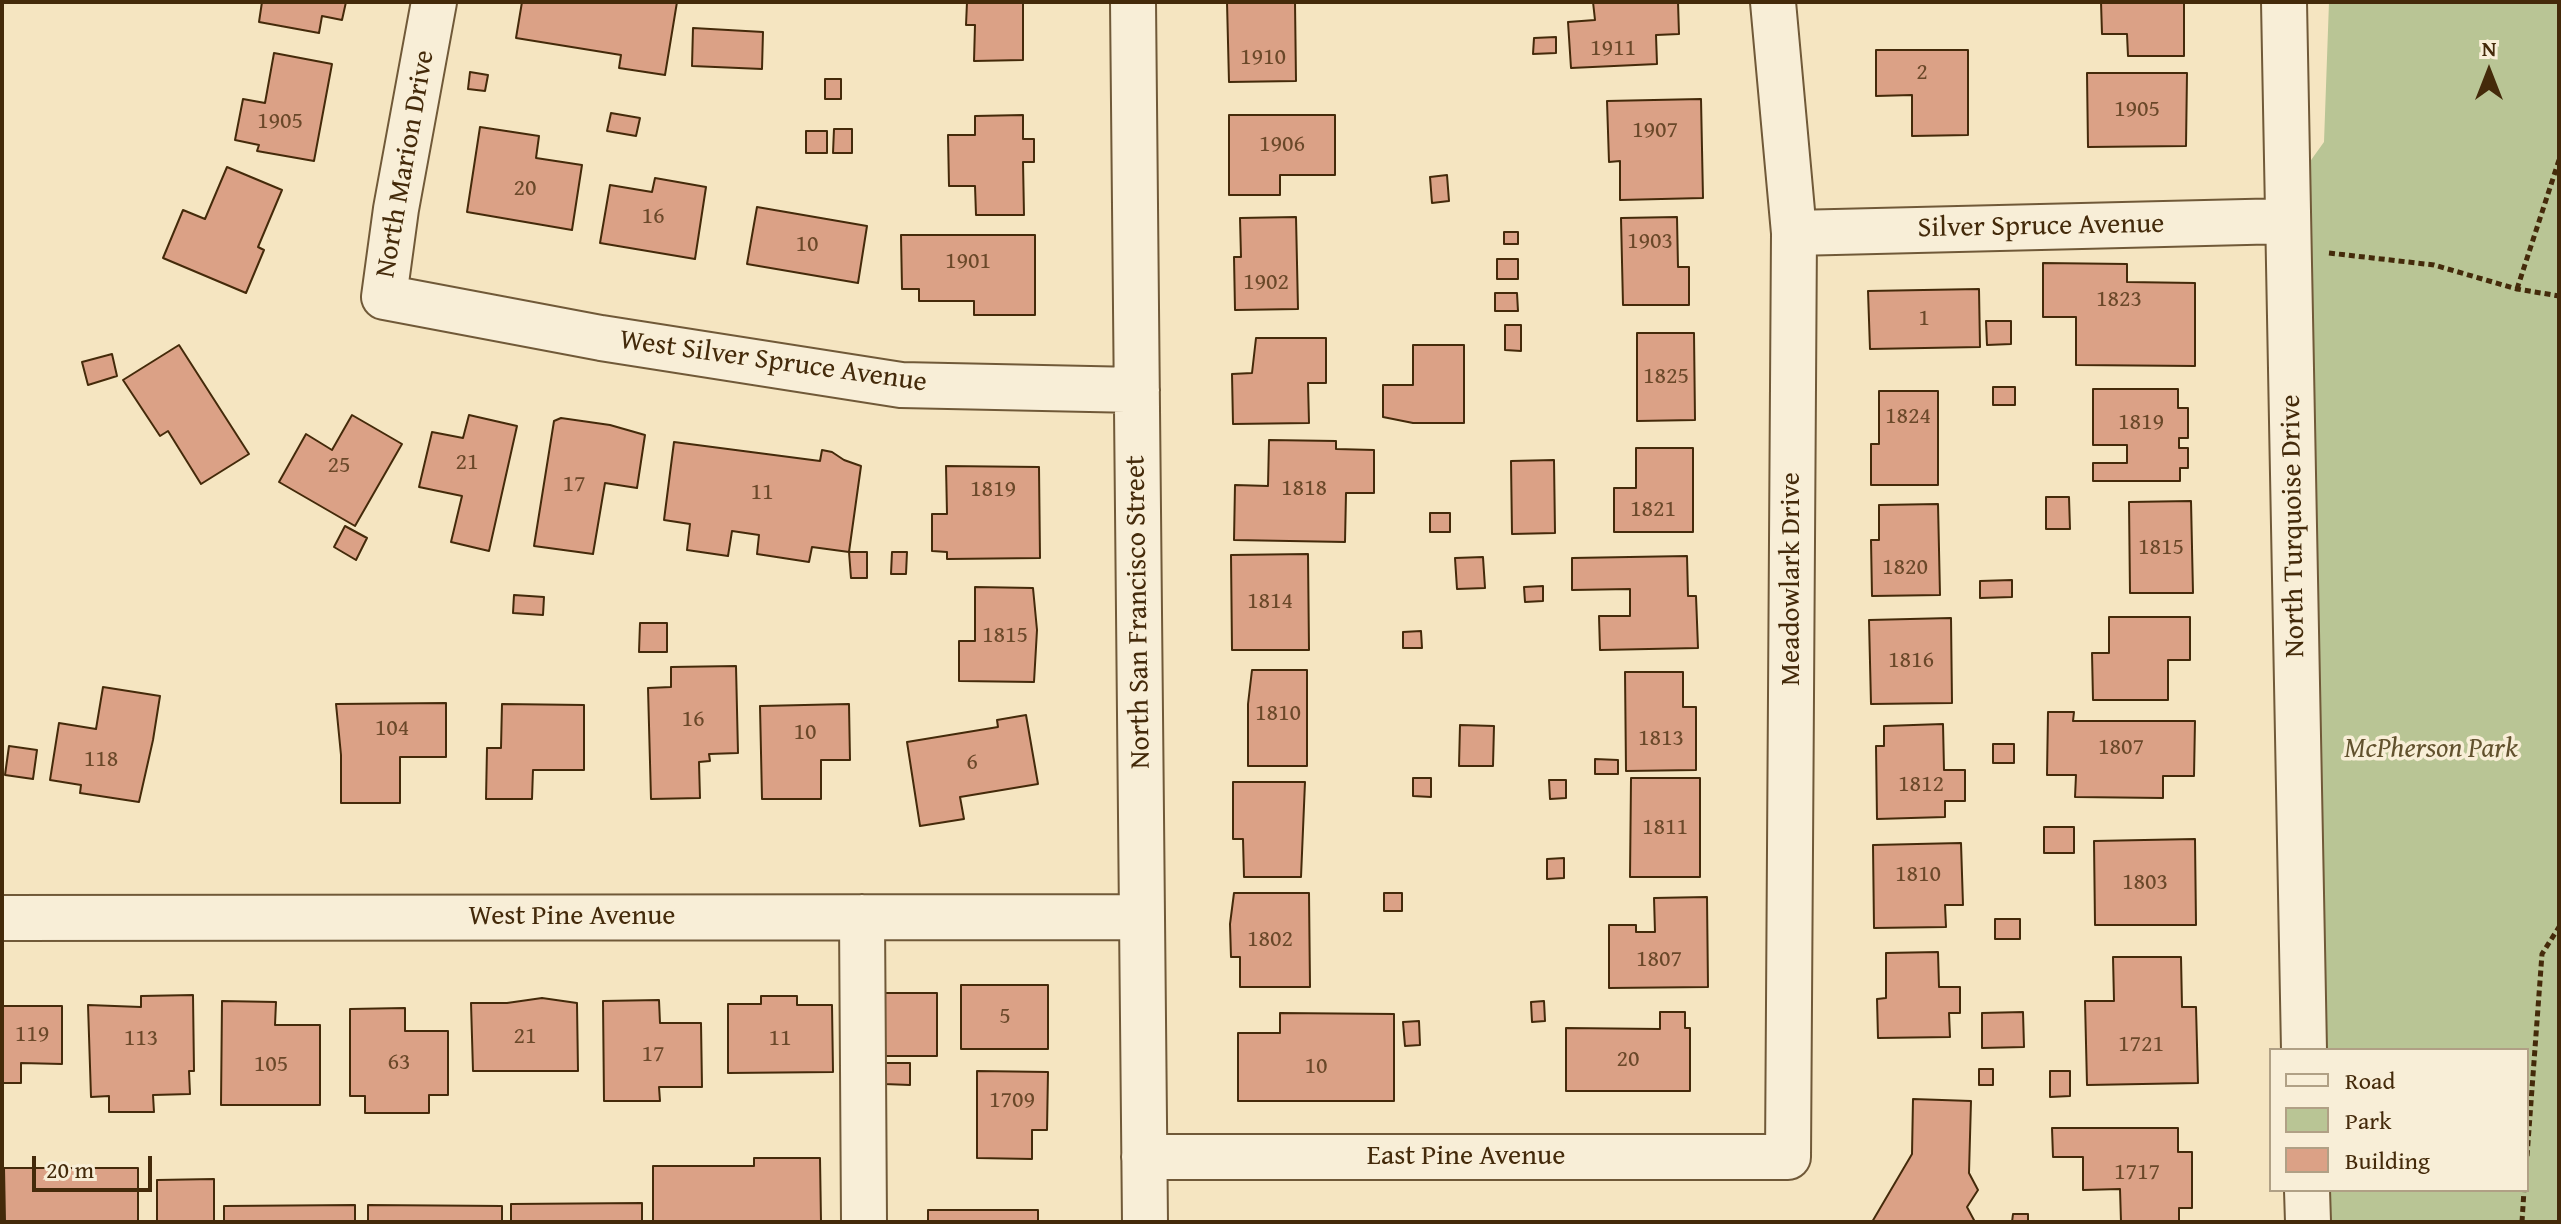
<!DOCTYPE html>
<html>
<head>
<meta charset="utf-8">
<style>
  body { margin:0 }
  #map { position:relative; width:2561px; height:1224px; overflow:hidden; background:#f5e5c1; font-family:"Gentium Book Plus",serif }
  canvas { display:block }
  .frame { position:absolute; inset:0; border:4px solid #442a0a; pointer-events:none }
  .legend { position:absolute; left:2269px; top:1048px; width:260px; height:144px; box-sizing:border-box; background:#f8eed7; border:2px solid #b0a085; margin:0; padding:10px 14px; list-style:none; font-size:24px; color:#442a0a }
  .legend li { display:flex; align-items:center; gap:16px; height:40px }
  .legend b { width:40px; border:2px solid #b0a085 }
  .north { position:absolute; left:2449px; top:32px; width:80px; height:80px; -webkit-text-stroke:6px #f8eed7; paint-order:stroke; rotate:0deg; font-size:22px; font-weight:700; line-height:32px; text-align:center; color:#442a0a }
  .north::after { content:''; display:block; margin:auto; width:28px; height:36px; background:#442a0a; clip-path:polygon(50% 0,100% 100%,50% 72%,0 100%) }
  .scale { position:absolute; left:32px; top:1156px; width:120px; height:36px; box-sizing:border-box; border:4px solid #442a0a; border-top:0; padding-left:10px; font-size:24px; line-height:28px; white-space:nowrap; color:#442a0a; -webkit-text-stroke:6px #f8eed7; paint-order:stroke }
</style>
</head>
<body>
<div id="map">
<canvas width="2561" height="1224"></canvas>
<div class="frame"></div>
<ul class="legend">
<li><b style="height:10px;background:#f8eed7"></b>Road</li>
<li><b style="height:22px;background:#b9c595"></b>Park</li>
<li><b style="height:22px;background:#dba186"></b>Building</li>
</ul>
<div class="north">N</div>
<div class="scale">20 m</div>
</div>
<script>
const context = document.querySelector('canvas').getContext('2d');
context.lineJoin = 'round';
function fillPath(path, color) {
  context.fillStyle = color;
  context.fill(path, 'evenodd');
}
function stroke(path, color, width, dash) {
  context.strokeStyle = color;
  context.lineWidth = width;
  context.lineCap = dash ? 'butt' : 'round';
  context.setLineDash(dash || []);
  context.stroke(path);
}
function write(font, color, halo, rows, align = 'center') {
  context.font = font + ' "Gentium Book Plus",serif';
  context.lineWidth = 7;
  context.setLineDash([]);
  context.textBaseline = 'middle';
  context.strokeStyle = halo;
  context.fillStyle = color;
  for (const [text, x, y, turn = 0] of rows) {
    context.save();
    context.translate(x, y);
    context.rotate((+turn || 0) * Math.PI / 180);
    context.textAlign = isNaN(turn) ? turn : align;
    if (halo) context.strokeText(text, 0, 0);
    context.fillText(text, 0, 0);
    context.restore();
  }
}
fillPath(new Path2D(`
  M2329,2H2559V1222H2308L2307,1190H2527V1050H2304L2296,181L2324,142Z`), '#b9c595');
const building = new Path2D(`
  M262,2H346L342,20L322,16L319,33L259,22Z
  M522,2H677L665,75L619,68L621,55L516,38Z
  M967,2H1023V60L974,61L975,25H966Z
  M1227,2H1295L1296,81L1229,82Z
  M1593,2H1678L1679,34L1656,35L1657,64L1571,68L1568,22L1595,20Z
  M2101,2H2184V56H2128L2127,34H2102Z
  M693,28L763,32L762,69L692,66Z
  M1556,37V53L1533,54L1534,38Z
  M1876,50H1968V135L1912,136V95L1876,96Z
  M274,53L332,64L314,161L257,151L259,145L235,140L243,99L265,103Z
  M470,72L488,75L485,91L468,89Z
  M2087,73H2187L2186,146L2088,147Z
  M825,79H841V99H825Z
  M1701,99L1703,198L1620,200V161L1609,162L1607,101Z
  M611,113L640,118L636,136L607,131Z
  M1023,115V139H1034V162H1023L1024,215H976L975,186H949L948,135H975V116Z
  M1229,115H1335V175H1280V195H1229Z
  M480,127L539,136L536,158L582,165L572,230L467,212Z
  M834,129H852V153H833Z
  M806,131H827V153H806Z
  M227,167L282,190L258,247L264,250L246,293L163,258L183,210L205,219Z
  M1447,175L1449,201L1432,203L1430,177Z
  M655,178L706,187L695,259L600,243L610,185L652,192Z
  M757,207L867,226L858,283L747,264Z
  M1296,217L1298,309L1235,310L1234,257H1241L1240,218Z
  M1677,217L1678,267H1689V305H1623L1621,218Z
  M1504,232H1518V244H1504Z
  M901,235H1035V315H974V301H919V289H902Z
  M1497,259H1518V279H1497Z
  M2043,263L2127,264V282L2195,283V366L2076,365V317H2043Z
  M1979,289L1980,347L1870,349L1868,291Z
  M1495,293H1517L1518,311H1495Z
  M1986,321H2011V344L1987,345Z
  M1505,325H1521V351L1505,350Z
  M1637,333H1694L1695,420L1637,421Z
  M1256,338H1326V383H1308L1309,423L1233,424L1232,374L1252,373Z
  M179,345L249,454L201,484L168,431L160,436L123,380Z
  M1413,345H1464V423H1413L1383,417V385H1413Z
  M112,354L117,376L88,385L82,362Z
  M1993,387H2015V405H1993Z
  M2093,389H2178V408H2188V438H2179V448H2188V468H2180V481H2093V463H2127V445H2093Z
  M1879,391H1938V485H1871V444H1879Z
  M352,415L402,444L355,526L279,482L306,434L332,450Z
  M469,415L517,426L489,551L451,542L462,496L419,487L432,432L463,438Z
  M561,418L610,425L645,435L637,488L605,483L593,554L534,546L554,421Z
  M1269,440L1336,441V449L1374,450V493H1346L1345,542L1234,540L1235,485L1268,486Z
  M674,442L820,461L822,450L832,452L844,460L861,466L849,552L812,547L809,562L757,554L759,535L732,531L728,556L687,550L690,524L664,520Z
  M1636,448H1693V532H1614V488H1636Z
  M1554,460L1555,533L1512,534L1511,461Z
  M946,466L1039,467L1040,558L947,559V552L932,551V514H947Z
  M2046,497H2069L2070,529H2046Z
  M2191,501L2193,593H2130L2129,502Z
  M1938,504L1940,595L1872,596L1871,540H1879V505Z
  M1430,513H1450V532H1430Z
  M345,526L367,538L356,560L334,547Z
  M849,552H867V578H851Z
  M892,552H907L906,574H891Z
  M1308,554L1309,650H1232L1231,555Z
  M1687,556L1688,596H1696L1698,648L1600,650L1599,616H1630V589L1572,590V558Z
  M1483,557L1485,588L1457,589L1455,558Z
  M2012,580V597L1980,598V581Z
  M1543,586V601L1525,602L1524,587Z
  M975,587L1033,588L1037,630L1034,682L959,681V641H975Z
  M514,595L544,597L543,615L513,613Z
  M2109,617H2190V660H2168V700H2093L2092,653H2109Z
  M1951,618L1952,703L1871,704L1869,620Z
  M640,623H667V652H639Z
  M1421,631L1422,648H1403V632Z
  M736,666L738,753L709,754L710,761L699,762L700,798L651,799L648,688L671,687V667Z
  M1252,670H1307V766H1248V704Z
  M1625,672H1683V707H1696V770L1626,771Z
  M103,687L160,696L153,740L139,802L80,793L81,785L50,780L59,723L96,729Z
  M446,703V757H400V803H341V755L336,704Z
  M502,704L584,705V770H533L532,799H486L487,748H501Z
  M849,704L850,760H821V799H762L760,706Z
  M2048,712H2074L2073,721H2195L2194,776H2163V798L2075,797L2076,775H2047Z
  M1026,715L1038,784L960,797L964,819L920,826L907,742L998,727L997,720Z
  M1943,724L1944,770H1965V801H1945V817L1877,819L1876,746H1884V726Z
  M1460,725L1494,726L1493,766H1459Z
  M1993,744H2014V763H1993Z
  M9,746L37,750L33,779L5,775Z
  M1595,759L1618,760V774H1595Z
  M1413,778H1431V797L1413,796Z
  M1631,778H1700V877H1630Z
  M1549,780H1566V798L1550,799Z
  M1233,782H1305L1301,877H1244L1243,839H1233Z
  M2044,827H2074V853H2044Z
  M2195,839L2196,925H2095L2094,841Z
  M1961,843L1963,905H1945L1946,927L1874,928L1873,845Z
  M1564,858V878L1547,879V859Z
  M1234,893H1309L1310,987H1240V957H1231L1230,924Z
  M1384,893H1402V911H1384Z
  M1707,897L1708,987L1609,988V925H1636V932H1655L1654,898Z
  M1995,919H2020V939H1995Z
  M1938,952L1939,987H1960V1013H1949L1950,1037L1878,1038L1877,999L1886,998V953Z
  M2113,957H2181L2182,1007H2196L2198,1083L2087,1085L2085,1001H2114Z
  M961,985H1048V1049H961Z
  M883,993H937V1056H883Z
  M193,995L194,1071H189L190,1094L153,1095L154,1112H109V1096L91,1097L88,1005L141,1007V996Z
  M761,996H797V1005H832L833,1072L728,1073V1004H761Z
  M542,998L577,1003L578,1071H473L471,1003H507Z
  M659,1000L660,1023H701L702,1087H659L660,1101H604L603,1001Z
  M222,1001L276,1002L275,1025H320V1105H221Z
  M1544,1001L1545,1021L1532,1022L1531,1002Z
  M2,1006H62V1064L21,1063V1083H2Z
  M405,1008V1031H448V1095H429V1113H365V1096H350V1009Z
  M1660,1012H1685V1028H1690V1091H1566V1028L1660,1029Z
  M2023,1012L2024,1047L1982,1048V1013Z
  M1280,1013L1394,1014V1101H1238V1033H1280Z
  M1419,1021L1420,1045L1405,1046L1403,1022Z
  M884,1063H910V1085L884,1084Z
  M1979,1069H1993V1085H1979Z
  M977,1071L1048,1072L1047,1130H1032V1159L977,1158Z
  M2050,1071H2070V1096L2050,1097Z
  M1913,1099L1971,1101L1969,1173L1978,1190L1967,1207L1975,1222H1872L1912,1154Z
  M2052,1128H2178V1152H2192V1208H2179V1222H2121L2120,1189L2083,1190V1157H2053Z
  M754,1158H820L821,1222H653V1166H754Z
  M4,1168H138V1222H5Z
  M214,1179V1222H157V1180Z
  M642,1203V1222H511V1204Z
  M355,1205V1222H224V1206Z
  M368,1205L502,1206V1222H368Z
  M928,1210H1038V1222H928Z
  M2013,1214H2028V1222H2012Z`);
fillPath(building, '#dba186');
stroke(building, '#442a0a', 2);
const minor = new Path2D(`
  M434,2L396,209L384,297L601,338L901,385L1137,390
  M1133,2L1145,1222
  M2284,2L2304,1050
  M1794,233L2287,221
  M862,917L864,1222
  M2,918L1142,917
  M1144,1157H1788L1794,233L1773,2
  M2307,1190L2308,1222`);
stroke(minor, '#705938', 48);
stroke(new Path2D(`
  M2329,253L2434,265L2517,289L2559,296
  M2517,289L2559,160
  M2527,1156L2542,954L2559,927
  M2522,1222L2524,1190`), '#442a0a', 5, [6, 4]);
stroke(minor, '#f8eed7', 44);
write('24px', '#6a4829', null, [
  ["1911",1613,49],
  ["1910",1263,58],
  ["2",1922,73],
  ["1905",2137,110],
  ["1905",280,122],
  ["1907",1655,131],
  ["1906",1282,145],
  ["20",525,189],
  ["16",653,217],
  ["1903",1650,242],
  ["10",807,245],
  ["1901",968,262],
  ["1902",1266,283],
  ["1823",2119,300],
  ["1",1924,319],
  ["1825",1666,377],
  ["1824",1908,417],
  ["1819",2141,423],
  ["21",467,463],
  ["25",339,466],
  ["17",574,485],
  ["1818",1304,489],
  ["1819",993,490],
  ["11",762,493],
  ["1821",1653,510],
  ["1815",2161,548],
  ["1820",1905,568],
  ["1814",1270,602],
  ["1815",1005,636],
  ["1816",1911,661],
  ["1810",1278,714],
  ["16",693,720],
  ["104",392,729],
  ["10",805,733],
  ["1813",1661,739],
  ["1807",2121,748],
  ["118",101,760],
  ["6",972,763],
  ["1812",1921,785],
  ["1811",1665,828],
  ["1810",1918,875],
  ["1803",2145,883],
  ["1802",1270,940],
  ["1807",1659,960],
  ["5",1005,1017],
  ["119",32,1035],
  ["21",525,1037],
  ["113",141,1039],
  ["11",780,1039],
  ["1721",2141,1045],
  ["17",653,1055],
  ["20",1628,1060],
  ["63",399,1063],
  ["105",271,1065],
  ["10",1316,1067],
  ["1709",1012,1101],
  ["1717",2137,1173]
]);
write('28px', '#442a0a', '#f8eed7', [
  ["North Marion Drive",406,164,-80],
  ["Silver Spruce Avenue",2041,227,-1],
  ["West Silver Spruce Avenue",773,362,8],
  ["North Turquoise Drive",2294,526,-91],
  ["Meadowlark Drive",1792,579,-90],
  ["North San Francisco Street",1139,612,-91],
  ["West Pine Avenue",572,917],
  ["East Pine Avenue",1466,1157]
]);
write('italic 28px', '#61512d', '#f8eed7', [
  ["McPherson Park",2431,750]
]);
</script>
</body>
</html>
